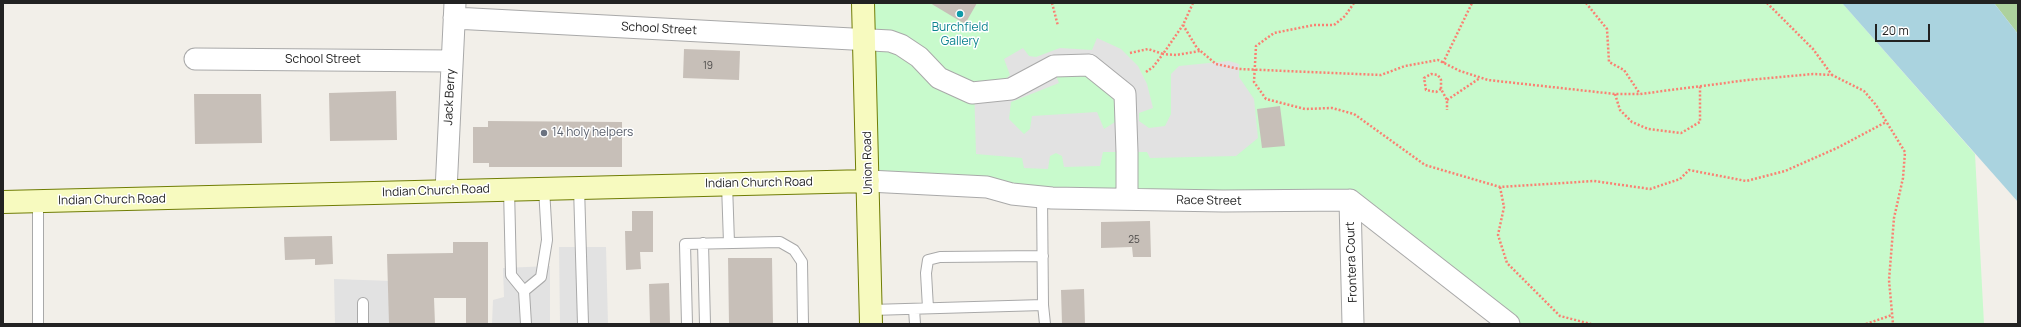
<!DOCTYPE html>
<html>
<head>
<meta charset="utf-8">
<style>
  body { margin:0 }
  #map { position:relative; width:2021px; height:327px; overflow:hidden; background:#f2efe9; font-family:Manrope,sans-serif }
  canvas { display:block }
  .frame { position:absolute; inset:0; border:4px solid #222; pointer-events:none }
  .scale { position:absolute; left:1875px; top:24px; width:55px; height:18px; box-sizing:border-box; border:2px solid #222; border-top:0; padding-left:5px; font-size:12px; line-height:14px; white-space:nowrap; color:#222; -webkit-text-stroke:3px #fff; paint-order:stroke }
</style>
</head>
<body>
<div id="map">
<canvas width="2021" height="327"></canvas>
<div class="frame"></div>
<div class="scale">20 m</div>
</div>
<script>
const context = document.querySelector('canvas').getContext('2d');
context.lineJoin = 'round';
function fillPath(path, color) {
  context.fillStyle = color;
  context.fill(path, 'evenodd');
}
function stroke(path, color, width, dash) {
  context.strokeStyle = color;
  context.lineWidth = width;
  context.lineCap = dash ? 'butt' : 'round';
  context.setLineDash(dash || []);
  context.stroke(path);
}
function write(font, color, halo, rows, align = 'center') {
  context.font = font + ' Manrope,sans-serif';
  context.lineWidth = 3;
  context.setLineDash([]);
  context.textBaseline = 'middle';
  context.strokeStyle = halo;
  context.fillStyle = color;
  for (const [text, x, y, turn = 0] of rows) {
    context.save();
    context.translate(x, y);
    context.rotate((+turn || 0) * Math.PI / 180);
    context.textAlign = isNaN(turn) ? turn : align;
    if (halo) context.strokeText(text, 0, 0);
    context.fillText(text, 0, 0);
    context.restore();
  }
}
fillPath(new Path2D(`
  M1994,3H2018V34Z`), '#add19e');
fillPath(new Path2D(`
  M865,3H1842L1975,154L1984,324H1509L1350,200L868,181Z`), '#c8facc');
fillPath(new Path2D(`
  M1097,38L1121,49L1138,66L1147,84L1153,108L1139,113V121L1149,128L1165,126L1171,114V74L1179,66L1229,61L1239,64V77L1254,99L1258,138L1236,156L1150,158L1147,152H1103L1100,166L1064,167L1062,156L1056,153L1050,156L1048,169L1024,168L1022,158L976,154L974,84H1000L1010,75L1004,59L1023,48L1029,56L1036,57L1060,48L1092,50ZM1088,70L1107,88L1114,101L1115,122L1104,129L1097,112L1032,116L1030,129L1024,134L1009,119L1011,102L1059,83L1055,73Z
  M559,247H606L608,324H560Z
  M550,266V324H492L493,300L504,297L503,268Z
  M334,279L392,281L391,324H335Z`), '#e2e2e2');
fillPath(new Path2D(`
  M1842,3H1994L2018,34V202Z`), '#aad3df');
fillPath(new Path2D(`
  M930,3H977L965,24Z
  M684,49L740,51L739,80L683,78Z
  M396,91L397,140L330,141L329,93Z
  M194,94H261L262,143L195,144Z
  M1280,106L1285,146L1262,148L1257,109Z
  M488,121L622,122V167H489V163H473V127H488Z
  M632,211H653V252H640L641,269L626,270L625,231H632Z
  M1150,221L1151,257H1133L1132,247L1101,248V222Z
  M332,236L333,264L315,265V259L285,260L284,237Z
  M453,242H488V324H466V298H434L435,324H389L387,254L453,253Z
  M728,258H772L773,324H729Z
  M669,283L670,324H650L649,284Z
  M1084,289L1085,324H1062L1061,290Z`), '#c7bfb8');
const lane = new Path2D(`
  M727,184L729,243
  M579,187L583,324
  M509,189L511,275L524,291L526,324
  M703,243L705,324
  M524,291L541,277L547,240L544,188
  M363,303V324
  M1043,305L1045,324
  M928,308L926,273L928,260L940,257L1043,256
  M914,309L915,324
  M871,310L1043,305L1042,197
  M38,324V201
  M687,324L685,244L780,242L794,250L802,262L803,324`);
const street = new Path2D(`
  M454,18L890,41L901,45L919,57L939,78L972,93L1011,89L1054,66L1089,65L1125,94L1127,152V199
  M195,59L452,61
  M868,181L987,187L1012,194L1052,198L1223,201L1350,200L1509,324
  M446,191L455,3
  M1350,200L1353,324`);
const secondary = new Path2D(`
  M863,3L871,324
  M3,202L868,181`);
stroke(lane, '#a9a9a9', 12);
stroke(street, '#a9a9a9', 23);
stroke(secondary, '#707d05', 24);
stroke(new Path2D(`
  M1052,3L1058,26
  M1193,3L1183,25L1197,48L1216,64L1239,69L1381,75L1405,66L1438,60L1460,71L1488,80L1615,94H1640L1748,80L1813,74L1832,75L1864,91L1876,105L1905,152L1903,178L1894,218L1889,280L1893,324
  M1354,3L1345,16L1334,25H1314L1274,33L1256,46L1254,82L1266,99L1305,109L1332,108L1354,114L1425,165L1500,187L1594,181L1650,189L1680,179L1689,170L1746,181L1785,171L1837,148L1886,122
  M1586,3L1607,29L1609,62L1624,70L1640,94
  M1767,3L1813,49L1832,75
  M1130,53L1148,49L1163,54L1183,25
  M1443,63L1472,3
  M1146,72L1153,67L1163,54L1176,55L1200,51
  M1441,89L1436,92L1426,90L1424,78L1431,74L1438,75L1441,80V89L1447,100V110
  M1615,94L1620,110L1632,122L1648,129L1681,133L1700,122V86
  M1447,100L1480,78
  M1500,187L1504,207L1498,235L1507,263L1560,316L1591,324
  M1866,324L1892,315`), '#fa8072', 2.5, [2, 2]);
stroke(lane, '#fff', 10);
stroke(street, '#fff', 21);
stroke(secondary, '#f7fabf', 22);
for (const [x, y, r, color] of [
  [960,14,4,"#0f9aa8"],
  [544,133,4,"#6b7280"]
]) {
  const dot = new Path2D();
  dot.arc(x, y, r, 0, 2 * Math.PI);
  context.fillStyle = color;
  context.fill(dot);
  stroke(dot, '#fff', 1.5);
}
write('10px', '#4b4948', null, [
  ["19",708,66],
  ["25",1134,240]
]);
write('12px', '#0d838f', '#fff', [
  ["Burchfield",960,28],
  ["Gallery",960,42]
]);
write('12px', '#222', '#fff', [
  ["School Street",659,29,3],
  ["School Street",323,60],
  ["Jack Berry",450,97,-87],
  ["Union Road",868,163,-91],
  ["Indian Church Road",759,183,-1],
  ["Indian Church Road",436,191,-2],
  ["Indian Church Road",112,200,-1],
  ["Race Street",1209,201,1],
  ["Frontera Court",1352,262,-92]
]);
write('12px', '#5b616d', '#fff', [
  ["14 holy helpers",552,133]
], 'left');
</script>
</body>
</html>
